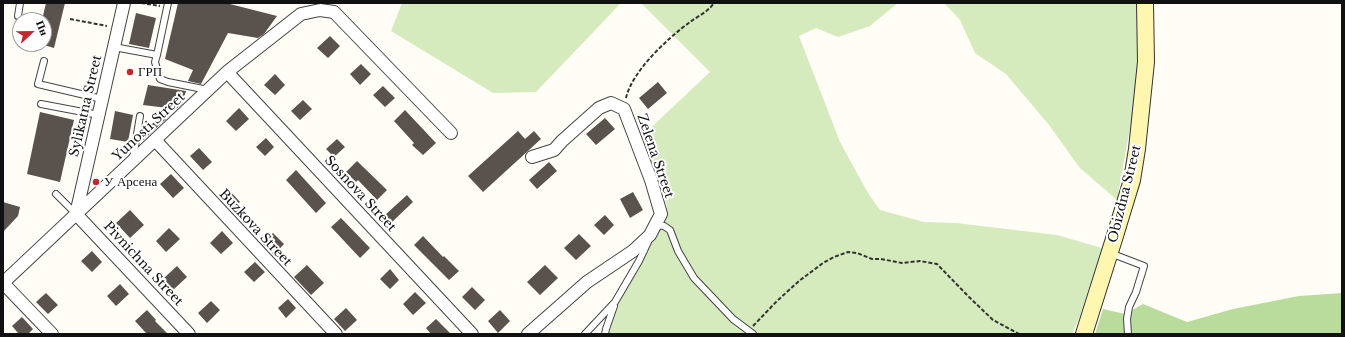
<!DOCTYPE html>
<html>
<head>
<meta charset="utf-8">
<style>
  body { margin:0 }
  #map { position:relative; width:1345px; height:337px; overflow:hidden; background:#fffdf5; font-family:"Libre Baskerville",serif }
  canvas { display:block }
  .frame { position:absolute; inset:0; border:4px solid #111; pointer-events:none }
  .north { position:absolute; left:12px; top:12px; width:40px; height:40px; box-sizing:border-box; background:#fff; border:1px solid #a0a0a0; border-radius:50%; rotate:68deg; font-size:11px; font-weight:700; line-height:16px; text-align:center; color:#111 }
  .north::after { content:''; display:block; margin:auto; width:14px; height:18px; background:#c4262e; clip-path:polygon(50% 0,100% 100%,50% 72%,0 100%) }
</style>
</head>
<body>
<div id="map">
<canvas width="1345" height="337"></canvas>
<div class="frame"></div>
<div class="north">Пн</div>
</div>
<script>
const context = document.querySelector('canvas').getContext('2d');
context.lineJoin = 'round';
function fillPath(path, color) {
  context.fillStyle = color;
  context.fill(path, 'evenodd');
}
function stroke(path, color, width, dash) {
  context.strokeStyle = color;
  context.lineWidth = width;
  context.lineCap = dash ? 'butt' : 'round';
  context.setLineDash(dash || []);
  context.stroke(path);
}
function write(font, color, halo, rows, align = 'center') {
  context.font = font + ' "Libre Baskerville",serif';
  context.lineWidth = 4;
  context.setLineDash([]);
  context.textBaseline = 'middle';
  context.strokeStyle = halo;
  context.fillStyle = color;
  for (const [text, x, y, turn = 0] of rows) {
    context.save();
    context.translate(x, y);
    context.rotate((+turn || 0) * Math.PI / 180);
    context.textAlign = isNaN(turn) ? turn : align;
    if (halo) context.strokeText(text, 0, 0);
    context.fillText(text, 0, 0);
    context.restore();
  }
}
fillPath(new Path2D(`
  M402,3H621L536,92L493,93L391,31Z
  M641,3H898L870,26L838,37L816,28L799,36L840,142L868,193L880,210L924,222L956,223L1057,235L1102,248L1080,316L1072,334H609C611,312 624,294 635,275C647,253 659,230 667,206L642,136L710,72Z
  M944,3H1136L1140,59L1136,94L1117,200L1080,168L1049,125L1006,74L975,53L960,20Z`), '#d5ebbd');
fillPath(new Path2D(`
  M1342,293V334H1095L1103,309L1125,314L1143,304L1187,322L1233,309L1299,296Z`), '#b9dc9c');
fillPath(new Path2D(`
  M46,3H65L54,48L44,45V20H42Z
  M178,3H226L277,16L264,34L258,38L228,33L201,84L188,81L193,70L165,59Z
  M136,13L156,18L149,48L129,44Z
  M330,36L340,46L328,58L317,48Z
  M361,64L371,74L360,85L350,74Z
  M275,74L285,85L275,95L264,85Z
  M658,82L667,93L648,109L639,98Z
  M148,85L186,91L182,104L176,109L143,105Z
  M383,86L395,98L385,107L373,95Z
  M303,100L312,109L300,120L291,111Z
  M239,108L249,119L236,131L226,121Z
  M405,110L436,143L423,155L412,145L414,143L394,121Z
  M115,111L133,115L128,142L110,139Z
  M40,112L74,120L60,182L27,174Z
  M162,115L166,119L143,140L141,137L142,133Z
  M605,118L615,129L596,145L586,134Z
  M518,131L525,139L534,131L541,139L483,192L468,176Z
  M266,138L274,147L265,156L256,147Z
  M337,139L345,147L334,157L326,149Z
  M199,148L212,162L203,170L190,156Z
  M357,161L387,190L377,200L358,180L356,182L346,172Z
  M549,162L557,171L537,189L529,180Z
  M296,170L326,203L316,213L286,180Z
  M171,174L184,188L173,198L160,184Z
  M230,191L240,202L232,209L222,198Z
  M633,192L643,210L630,218L620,199Z
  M407,195L413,202L392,222L385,215Z
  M3,202L20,207L18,216L3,232Z
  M130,210L144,225L130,238L116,223Z
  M605,215L614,225L604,235L594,225Z
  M341,218L370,248L360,258L331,227Z
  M169,228L180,239L166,252L156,241Z
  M222,231L233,243L221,254L210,243Z
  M273,233L284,244L274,255L262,243Z
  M579,234L591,246L576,260L564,248Z
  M423,236L443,257L444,256L459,271L449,280L414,245Z
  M92,251L102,262L92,272L81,261Z
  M255,262L265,272L254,282L244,272Z
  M307,265L324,283L311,295L294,277Z
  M545,265L558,278L540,295L527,282Z
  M177,266L187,277L173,290L163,279Z
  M390,269L399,280L390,289L380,279Z
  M120,284L129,294L116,306L107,296Z
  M472,287L485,300L475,310L462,297Z
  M415,292L426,303L413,315L403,304Z
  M46,293L58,305L48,314L36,302Z
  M288,299L296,308L286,318L278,308Z
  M211,301L220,310L207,323L198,313Z
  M346,308L357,320L345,331L334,319Z
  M147,310L156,320L155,321L168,334H147L135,321Z
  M500,310L510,321L498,333L488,321Z
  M22,317L33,329L28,334H19L12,326Z
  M436,319L451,334H431L426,328Z`), '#5a524d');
const lane = new Path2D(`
  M18,16L20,3
  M114,47L157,55L168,3
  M157,55L155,62L160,79L168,82L208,90
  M44,61L38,84L102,99
  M41,104L99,115
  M133,158L140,116
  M56,194L76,214
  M655,225L664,226L670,230L678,251L694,278L733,319L753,334
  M1110,253L1144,266L1136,292L1129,307L1127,319L1128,334
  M585,334L615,302L639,261L648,242
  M605,334L606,329L614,306`);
const street = new Path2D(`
  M124,3L76,214L189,334
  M227,72L472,334
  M155,140L336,334
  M3,283L227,72L301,14L320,10L334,12L451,133
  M3,283L52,334
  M528,334L587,282L633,251L650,235L661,214L651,180L624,109L611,103L599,108L562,141L554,150L532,157`);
const secondary = new Path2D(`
  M1084,334L1114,239L1132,180L1137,149L1146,62L1145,3`);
stroke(lane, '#444', 8);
stroke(street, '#444', 14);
stroke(secondary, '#333', 18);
stroke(new Path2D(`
  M141,3L160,6
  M70,19L107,26
  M626,98C632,71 668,38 690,22C698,16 708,12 714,3
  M753,326L777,301L799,281L823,263L834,257L848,252L857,253L872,259H881L902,263L920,261L937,264L969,297L993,320L1019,334`), '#333', 2, [4, 2]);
stroke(lane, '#fff', 6);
stroke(street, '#fff', 12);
stroke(secondary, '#fff6b0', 16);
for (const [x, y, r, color] of [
  [130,72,4,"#c4262e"],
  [96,182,4,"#c4262e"]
]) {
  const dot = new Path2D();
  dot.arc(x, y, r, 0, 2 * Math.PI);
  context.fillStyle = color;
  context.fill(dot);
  stroke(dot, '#fff', 1.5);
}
write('13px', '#111', '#fff', [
  ["ГРП",138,72],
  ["У Арсена",104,182]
], 'left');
write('13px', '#111', '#fff', [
  ["Sylikatna Street",86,106,-77],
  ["Yunosti Street",149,127,-43],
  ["Zelena Street",655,156,71],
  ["Sosnova Street",360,194,47],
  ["Obizdna Street",1125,194,-76],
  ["Buzkova Street",255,228,47],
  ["Pivnichna Street",143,264,47]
]);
</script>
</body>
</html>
